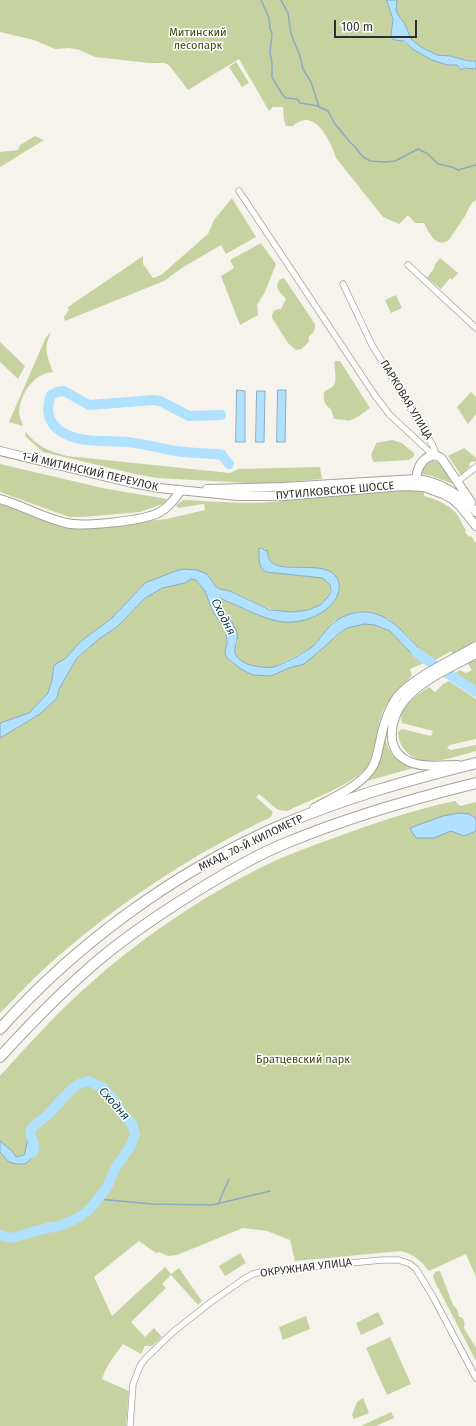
<!DOCTYPE html>
<html>
<head>
<meta charset="utf-8">
<style>
  body { margin:0 }
  #map { position:relative; width:476px; height:1426px; overflow:hidden; background:#f6f3ec; font-family:"Fira Sans",sans-serif }
  canvas { display:block }
  .scale { position:absolute; left:334px; top:20px; width:83px; height:18px; box-sizing:border-box; border:2px solid #312f2d; border-top:0; padding-left:5px; font-size:12px; line-height:14px; white-space:nowrap; color:#312f2d; -webkit-text-stroke:3px #fff; paint-order:stroke }
</style>
</head>
<body>
<div id="map">
<canvas width="476" height="1426"></canvas>
<div class="scale">100 m</div>
</div>
<script>
const context = document.querySelector('canvas').getContext('2d');
context.lineJoin = 'round';
function fillPath(path, color) {
  context.fillStyle = color;
  context.fill(path, 'evenodd');
}
function stroke(path, color, width, dash) {
  context.strokeStyle = color;
  context.lineWidth = width;
  context.lineCap = dash ? 'butt' : 'round';
  context.setLineDash(dash || []);
  context.stroke(path);
}
function write(font, color, halo, rows, align = 'center') {
  context.font = font + ' "Fira Sans",sans-serif';
  context.lineWidth = 3;
  context.setLineDash([]);
  context.textBaseline = 'middle';
  context.strokeStyle = halo;
  context.fillStyle = color;
  for (const [text, x, y, turn = 0] of rows) {
    context.save();
    context.translate(x, y);
    context.rotate((+turn || 0) * Math.PI / 180);
    context.textAlign = isNaN(turn) ? turn : align;
    if (halo) context.strokeText(text, 0, 0);
    context.fillText(text, 0, 0);
    context.restore();
  }
}
fillPath(new Path2D(`
  M0,0H387L393,20L391,33L395,41H402L424,56L447,65H457L459,69L464,68L476,69V200L471,204L465,216L449,240C436,249 429,233 424,223H415L408,215L399,224L383,217L336,158C331,141 314,106 293,126H286L284,120L283,107H273L269,111L239,59L188,90L169,65L164,63H149L95,57L80,50L69,48L55,49L34,40L0,32Z
  M397,0H476V61H469L450,56L437,55L421,47L411,39L405,24L397,13L396,9Z
  M236,62L249,83L242,87L229,67Z
  M35,136L44,140L0,167V152L18,150L20,145Z
  M232,198L256,237L226,254L221,245L182,268L164,281L65,321L64,317L69,310L68,307L143,256V264L153,278L161,275L208,234L214,220Z
  M261,243L276,264L265,292L257,305L258,315L240,325L221,276L234,268L230,260Z
  M440,258L458,273L452,280L450,278L441,289L427,278L435,267L434,266Z
  M284,278L315,324C315,330 314,333 309,336V342L301,349L296,350L288,343L272,318C272,311 275,309 281,309L286,299L278,290L277,285L279,280Z
  M396,295L402,308L391,313L385,300Z
  M51,332C43,349 47,355 53,372C34,373 21,393 19,411C19,416 22,422 23,426L9,422L46,337Z
  M0,342L25,366L18,379L0,362Z
  M335,361H340L370,408L359,416L349,421C344,419 340,420 334,419L331,409C324,405 323,400 324,392C327,389 330,389 332,387C339,382 333,368 335,361Z
  M471,392L476,397V414L468,424L457,407Z
  M25,431C39,448 47,450 67,456L230,473L238,469L320,467L322,479L267,484L157,478L135,474L43,452L26,437Z
  M392,440L402,443L414,453V456L409,460L374,462C368,453 374,452 376,443Z
  M464,448L476,458V462L472,461L469,464L470,466L461,475L448,456Z
  M429,461H433L441,463L456,485L432,476L421,474L422,467Z
  M0,464L107,489L167,499L163,504L140,512L83,517H69L0,492Z
  M408,489L424,491V496C435,499 448,504 456,513C460,518 462,525 466,530L465,532L469,537L471,536L476,543V642L453,654L451,651L434,661L419,649L409,637L389,619L366,612L346,616L334,621L311,648L274,667L264,668L248,665L240,660L235,654V647L238,641L227,614L222,608L219,598L248,611L312,618L339,589L323,569C313,568 279,568 272,563C268,560 268,554 267,551L265,552L263,549L266,572L323,578C335,586 330,597 320,605C313,610 302,611 294,612C270,614 252,599 230,591C226,590 219,590 216,587C212,584 209,578 207,574L157,578L145,583L112,618L80,642L66,658L54,665L52,680L48,693L29,713L0,723V503L58,526L67,528H83L166,519L205,510L204,504L178,508L176,505L184,500C216,501 263,507 293,498Z
  M191,579L196,580L205,591L213,612L226,631L227,643L225,651L226,657L235,664L253,675L271,676L289,668L296,666L347,628L364,624L375,625L390,631L409,651L424,663L410,669L412,675C402,688 388,698 382,713C376,729 376,760 363,771C345,788 310,800 287,811L278,810L259,794L256,797L273,812L271,817C191,855 120,902 54,960C35,976 18,995 0,1013V738L40,714L57,698L59,689L77,658L99,639L118,626L144,599L162,588L185,583Z
  M476,660V687L455,673L460,670L466,673L472,670L468,664Z
  M449,681L476,699V739L450,745L447,748L451,750L476,745V751C461,755 442,762 426,761C411,760 398,747 398,732L402,729L431,736L433,731L402,723C397,708 418,694 429,687L435,692L443,684Z
  M385,736C386,738 386,742 387,745C391,757 402,764 413,768L367,781C379,769 383,753 385,736Z
  M455,801L460,806L476,802V1277L466,1254L429,1271C421,1261 414,1254 401,1251L295,1261L290,1240L267,1231L243,1228L177,1255L168,1256L159,1252L156,1253L139,1241L94,1277L112,1316L165,1267L171,1274L179,1268L202,1301L198,1305L171,1275L162,1284L166,1288L131,1322L145,1337L154,1328L162,1337L152,1346H145L141,1354L123,1344C114,1357 107,1364 102,1379L129,1391L126,1426H0V1076C27,1046 54,1016 84,989C138,940 201,897 266,865C287,855 309,847 331,839C372,824 412,810 455,801Z
  M240,1253L246,1263L225,1276L219,1266Z
  M440,1271L453,1305L457,1309L459,1317H461C465,1321 465,1323 464,1328L476,1348V1361L435,1282L433,1276L435,1272Z
  M378,1312L384,1324L361,1335L356,1323Z
  M306,1316L310,1329L283,1340L279,1327Z
  M390,1337L411,1384L387,1395L366,1348Z
  M363,1398L369,1413L354,1419L352,1415L357,1402Z
  M391,1412L394,1418L376,1426H361Z`), '#c7d2a1');
const water = new Path2D(`
  M387,0H397L396,9L397,13L405,24L411,39L421,47L437,55L450,56L469,61H476V69L464,68L461,70L457,65H447L432,60L414,50L404,41L394,40L391,35L393,20Z
  M237,390L245,391V442H236Z
  M278,390H286L285,442H277Z
  M257,391H265L264,442H256Z
  M262,548L265,551L267,550C268,554 268,559 271,562C284,574 326,559 337,578C342,587 338,597 332,604C318,619 294,626 273,620C255,615 237,605 219,598C219,610 234,621 237,633C239,641 233,647 235,653C238,661 248,665 255,666C261,667 267,668 273,667C280,666 305,652 311,648C320,640 326,628 336,621C343,615 358,611 368,612C396,616 409,642 430,658L424,663L409,651L390,631L375,625L364,624L347,628L338,634L323,648L304,664L289,668L271,676L253,675L241,669L226,657L225,651L227,643L226,631L213,612L205,591L196,580L191,579L185,583L162,588L144,599L118,626L99,639L77,658L59,689L57,698L40,714L0,738V723L29,713L48,693L52,680L54,665L66,658L80,642L112,618L145,583L173,572L183,569L197,570L207,574L216,587L220,589L230,591L270,610L293,612L308,610L320,605L328,597L331,591L330,585L323,578L266,572C258,567 259,559 259,549Z
  M460,813L469,814L476,818V831L464,836L451,831L434,838H416L410,828L443,816Z
  M28,1140L36,1141C36,1152 33,1158 25,1164H16L9,1162L0,1152V1141L12,1151L16,1157L24,1155Z`);
fillPath(water, '#b0e1ff');
stroke(water, '#8aacc0', 1);
stroke(new Path2D(`
  M261,0L269,18L270,28L272,34L270,53L272,63V77L282,94L286,98L297,99L300,103L318,106
  M281,0L288,13L291,34L300,56L303,69L311,82L319,107L328,111L335,124L349,141L356,148L362,156L370,161L385,162L395,161L418,149L428,154L438,164L452,167L458,170L476,165
  M98,1199L152,1204L212,1205L270,1191
  M219,1202L229,1179`), '#8aacc0', 1.5);
stroke(new Path2D(`
  M221,415L189,416L160,401L154,400L89,405L64,391L57,392L51,395C46,408 47,421 59,430C77,444 106,440 128,442C144,444 160,448 176,451C189,453 203,453 216,454L222,455L229,464
  M416,652L427,660L476,692
  M0,1235L12,1238L47,1228L60,1226L79,1217L89,1210L106,1189L116,1167L130,1147L135,1135L132,1124L121,1112L115,1101L103,1088L89,1081C85,1082 81,1083 77,1085C66,1092 55,1109 44,1118C40,1121 33,1125 31,1130C28,1138 39,1145 32,1153`), '#b0e1ff', 10);
const street = new Path2D(`
  M239,191L376,397L390,415L433,455
  M408,265L476,328
  M343,284L372,345L432,444L437,456
  M458,481L476,467
  M130,1426L133,1384L140,1366L145,1359L173,1332L211,1302L244,1279L253,1274L265,1271L382,1260H399L410,1264L416,1269L432,1295L476,1378`);
const secondary = new Path2D(`
  M0,451L132,483L159,488L238,496H284L403,486L424,487L443,494L452,499L460,506L476,526
  M418,483C412,469 429,447 442,459L471,502
  M207,489L283,487L416,479C441,482 459,494 476,512
  M0,499C22,505 43,518 66,523C83,527 145,521 160,512C169,507 175,499 181,490
  M458,765C443,765 425,768 410,762C383,751 390,718 405,700C421,680 454,666 476,654
  M314,808C332,798 363,785 373,766C377,759 378,750 380,742C383,726 387,711 397,697C412,678 454,659 476,646`);
const highway = new Path2D(`
  M0,1029C76,944 173,873 277,827C341,799 408,780 476,763
  M0,1057C32,1022 65,988 101,958C131,933 163,912 195,892C224,874 254,856 286,843C348,817 411,799 476,783`);
stroke(street, '#a6a39c', 7);
stroke(secondary, '#a6a39c', 10);
stroke(highway, '#a6a39c', 12);
stroke(street, '#fff', 5.5);
stroke(secondary, '#fff', 8);
stroke(highway, '#fff', 10);
write('11px', '#3e4706', '#fff', [
  ["Митинский",198,33],
  ["лесопарк",198,46],
  ["Братцевский парк",303,1060]
]);
write('11px', '#312f2d', '#fff', [
  ["ПАРКОВАЯ УЛИЦА",406,400,59],
  ["1-Й МИТИНСКИЙ ПЕРЕУЛОК",90,472,13],
  ["ПУТИЛКОВСКОЕ ШОССЕ",335,491,-5],
  ["МКАД, 70-Й КИЛОМЕТР",251,843,-26],
  ["ОКРУЖНАЯ УЛИЦА",306,1268,-7]
]);
write('italic 12px', '#143a4e', '#fff', [
  ["Сходня",223,617,63],
  ["Сходня",114,1104,48]
]);
</script>
</body>
</html>
